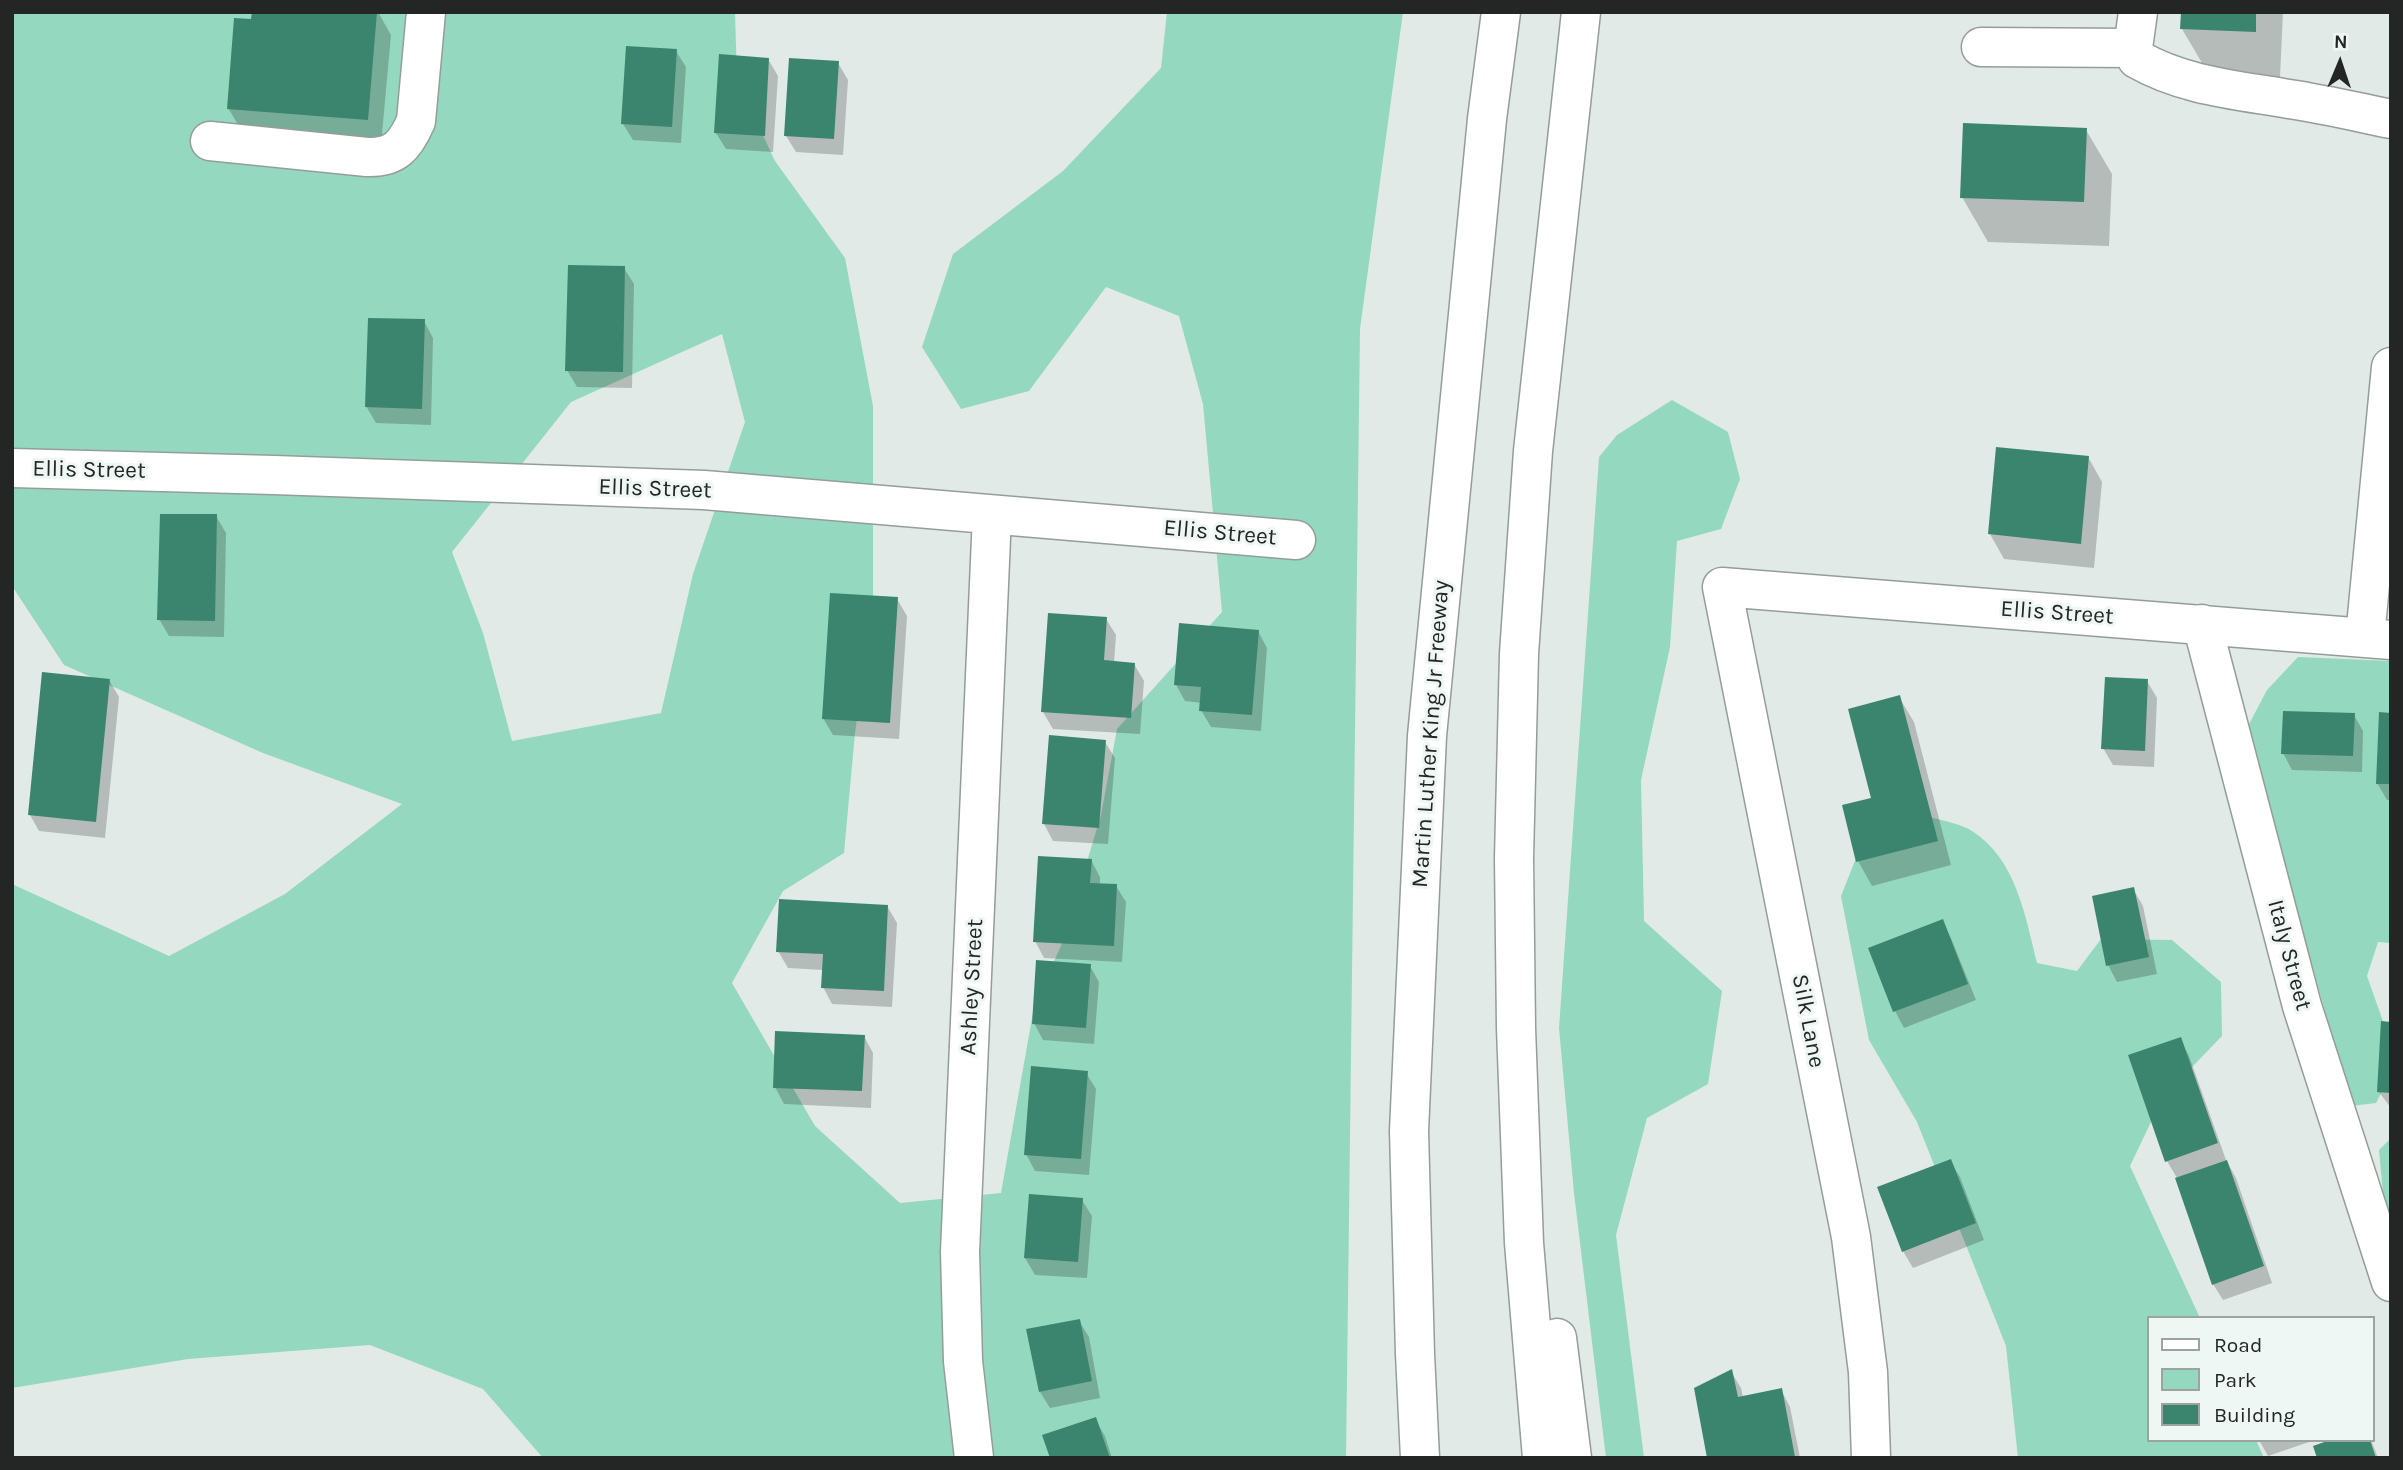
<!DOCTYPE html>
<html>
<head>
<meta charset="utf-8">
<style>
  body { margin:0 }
  #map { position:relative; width:2403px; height:1470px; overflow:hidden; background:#e1eae6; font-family:Karla,sans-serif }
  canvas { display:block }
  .frame { position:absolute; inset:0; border:14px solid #232625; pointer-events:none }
  .legend { position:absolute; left:2147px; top:1316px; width:228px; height:126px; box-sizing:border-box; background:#eef7f4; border:2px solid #9da3a1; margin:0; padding:9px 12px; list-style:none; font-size:21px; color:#232625 }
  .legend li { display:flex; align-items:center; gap:14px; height:35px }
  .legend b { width:35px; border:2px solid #9da3a1 }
  .north { position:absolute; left:2305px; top:28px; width:70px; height:70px; -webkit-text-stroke:5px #eef7f4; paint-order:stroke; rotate:2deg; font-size:19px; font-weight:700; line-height:28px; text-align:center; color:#232625 }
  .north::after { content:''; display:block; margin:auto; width:24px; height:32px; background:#232625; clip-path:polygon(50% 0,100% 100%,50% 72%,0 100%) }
</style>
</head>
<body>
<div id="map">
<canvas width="2403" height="1470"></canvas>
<div class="frame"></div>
<ul class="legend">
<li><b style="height:9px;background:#fff"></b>Road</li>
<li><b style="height:19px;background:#95d8c0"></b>Park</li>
<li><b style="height:19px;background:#3b856e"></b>Building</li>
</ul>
<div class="north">N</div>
</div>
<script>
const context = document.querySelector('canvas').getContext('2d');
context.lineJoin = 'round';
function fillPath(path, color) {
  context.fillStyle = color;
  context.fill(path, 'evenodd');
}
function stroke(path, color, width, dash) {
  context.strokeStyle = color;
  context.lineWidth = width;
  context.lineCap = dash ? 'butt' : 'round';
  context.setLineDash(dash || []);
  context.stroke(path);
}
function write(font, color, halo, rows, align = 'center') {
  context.font = font + ' Karla,sans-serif';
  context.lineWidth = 6;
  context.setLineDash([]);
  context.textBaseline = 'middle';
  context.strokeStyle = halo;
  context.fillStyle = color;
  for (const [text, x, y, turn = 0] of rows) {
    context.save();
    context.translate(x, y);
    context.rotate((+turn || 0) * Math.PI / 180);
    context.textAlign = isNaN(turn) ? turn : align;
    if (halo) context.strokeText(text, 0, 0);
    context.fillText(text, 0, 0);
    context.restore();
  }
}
fillPath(new Path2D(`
  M12,12H735L737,80L775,161L845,258L873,406V606L855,733L844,853L783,891L732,983L815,1126L900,1203L1001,1193L1034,1007L1063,941L1101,815L1117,729L1222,612L1203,404L1179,316L1106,287L1029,391L961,409L922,347L953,254L1063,171L1161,68L1167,12H1403L1360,329L1346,1458H543L483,1389L370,1345L188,1359L12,1388V884L169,956L285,894L402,804L263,753L64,665L12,586ZM722,334L745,422L693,574L661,713L512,741L483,633L452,552L571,402Z
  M1672,400L1728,432L1740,479L1721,529L1677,541L1670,647L1641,780L1644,921L1722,991L1708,1084L1647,1118L1616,1235L1644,1458H1606L1574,1193L1559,1028L1599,457L1617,435Z
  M2298,657L2391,661V943L2378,942L2367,976L2391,1044V1074L2376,1103L2351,1106L2247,728L2267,690Z
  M1904,811C1921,816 1959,822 1972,831C2016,859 2025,915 2037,963L2077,971L2101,939L2172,940L2221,982L2222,1036L2163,1097L2130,1166L2200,1318H2149V1440H2256L2264,1458H2018L2006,1346L1917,1122L1869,1040L1841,896L1870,823Z
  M2391,1138V1224L2384,1204L2379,1150Z`), '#95d8c0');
fillPath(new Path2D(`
  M253,12H378L391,35L381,145L243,133L228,108Z
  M2183,12H2283L2280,77L2208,73L2182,29Z
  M676,51L686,67L681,143L633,140L623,124Z
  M768,59L778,76L773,152L726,149L716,133Z
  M838,63L848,80L843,155L796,152L786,136Z
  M2086,130L2112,174L2109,246L1988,242L1962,197Z
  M624,268L634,284L632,388L577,387L567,370Z
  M424,321L433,338L431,425L376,423L366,406Z
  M2088,457L2102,482L2094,568L2004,559L1990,534Z
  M216,516L226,533L224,637L169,636L159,619Z
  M897,599L907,616L899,739L833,735L823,718Z
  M1106,619L1116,635L1114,663L1134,664L1144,681L1140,734L1053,729L1043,712Z
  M1258,631L1267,648L1261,731L1211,727L1201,710L1202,703L1185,701L1176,685Z
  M109,680L119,697L105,838L39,831L30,815Z
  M2147,681L2157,698L2154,767L2113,765L2103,748Z
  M1899,697L1914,722L1951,865L1872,886L1858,861Z
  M2391,714V800H2387L2377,783Z
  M2354,715L2363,731L2362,772L2292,770L2283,753Z
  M1105,742L1115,758L1108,844L1053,841L1044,824Z
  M1091,860L1100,877V885L1116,886L1126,902L1122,962L1044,958L1035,941Z
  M2133,889L2143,906L2157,974L2117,982L2108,965Z
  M887,906L897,923L892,1007L832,1004L823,987L824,970L788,968L778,951Z
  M1942,921L1951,938L1976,1000L1904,1028L1895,1011Z
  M1090,966L1099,982L1094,1044L1043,1040L1034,1023Z
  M2391,1023V1108L2379,1092Z
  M864,1036L873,1053L871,1108L784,1104L775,1087Z
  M2180,1039L2189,1056L2226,1160L2236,1178L2272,1283L2223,1300L2213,1284L2177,1178L2167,1161L2130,1057Z
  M1086,1073L1096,1089L1089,1175L1035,1171L1026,1154Z
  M1950,1161L1960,1177L1984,1240L1913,1268L1903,1251Z
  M1082,1200L1092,1216L1087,1278L1035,1275L1025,1258Z
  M1079,1321L1089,1337L1100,1398L1050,1408L1040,1392Z
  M1731,1372L1741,1388L1743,1397L1781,1390L1790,1407L1800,1458H1709Z
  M1095,1419L1105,1436L1112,1458H1052Z
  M2259,1440H2315L2268,1456Z
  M2335,1440H2371L2378,1458H2319Z`), '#0003');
fillPath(new Path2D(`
  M252,12H377L368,120L227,109L234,18L251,19Z
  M2181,12H2256V32L2180,29Z
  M626,46L677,49L672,127L621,124Z
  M719,54L769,58L765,136L714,133Z
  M789,58L839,61L834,139L784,136Z
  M1963,123L2087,128L2084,202L1960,198Z
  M568,265L625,266L623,372L565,371Z
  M368,318L425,319L422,409L365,407Z
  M1996,447L2089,456L2081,544L1988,534Z
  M160,514H217L215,621L157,620Z
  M830,593L898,597L890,723L822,719Z
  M1048,613L1107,617L1104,660L1135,663L1131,718L1041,712Z
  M1179,623L1259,630L1252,715L1199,711L1201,687L1174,685Z
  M42,672L110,679L96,822L28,815Z
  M2105,677L2148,679L2145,751L2101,749Z
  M1900,695L1938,841L1856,862L1842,805L1871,798L1848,709Z
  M2283,711L2355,713L2353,756L2281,754Z
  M2379,712L2391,713V784H2376Z
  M1049,735L1106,740L1099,828L1042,824Z
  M1038,856L1092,859L1090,883L1117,884L1114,946L1033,942Z
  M2134,887L2149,957L2106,966L2092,896Z
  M779,899L888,905L884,991L821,988L823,954L776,952Z
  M1943,919L1968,984L1893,1012L1868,948Z
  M1036,960L1091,964L1086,1028L1032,1024Z
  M2381,1021L2391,1022V1093L2377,1092Z
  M775,1031L865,1035L862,1091L773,1088Z
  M2181,1037L2218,1143L2165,1162L2128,1055Z
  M1031,1066L1088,1071L1081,1159L1024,1155Z
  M1951,1159L1976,1223L1902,1252L1877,1187Z
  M2227,1160L2264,1266L2212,1285L2175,1178Z
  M1029,1194L1083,1198L1078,1262L1024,1258Z
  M1080,1319L1092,1381L1039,1392L1026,1329Z
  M1732,1369L1738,1397L1782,1388L1795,1457L1707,1458L1694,1388Z
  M1096,1417L1110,1458H1050L1042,1435Z
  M2330,1440H2370L2376,1458H2317L2313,1446Z`), '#3b856e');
const minor = new Path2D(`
  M2138,12L2133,48L2137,59C2184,86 2237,90 2289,99C2323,104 2357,112 2391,119
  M1981,47L2133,48
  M210,141L367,157C395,158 405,146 416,121L426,12
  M12,468L274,475L704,490L1296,540
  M2202,624L2302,1006L2391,1282
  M2365,637L2391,367
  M974,1458L963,1361L960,1252L992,515
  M1871,1458L1868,1372L1851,1237L1722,587L2391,640`);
const highway = new Path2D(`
  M1557,1338L1572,1458
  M1420,1458L1415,1354L1409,1131L1427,736L1487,119L1501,12
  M1542,1458L1524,1243L1516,1028L1514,858L1519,654L1533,451L1581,12`);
stroke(minor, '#959d9a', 41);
stroke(highway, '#959d9a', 41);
stroke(minor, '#fff', 38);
stroke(highway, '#fff', 38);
write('23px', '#232625', '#eef7f4', [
  ["Ellis Street",89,470,1],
  ["Ellis Street",655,489,2],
  ["Ellis Street",1220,533,5],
  ["Ellis Street",2057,613,4],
  ["Martin Luther King Jr Freeway",1431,734,-86],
  ["Italy Street",2289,955,75],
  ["Ashley Street",972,987,-87],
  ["Silk Lane",1808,1021,79]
]);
</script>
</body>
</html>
